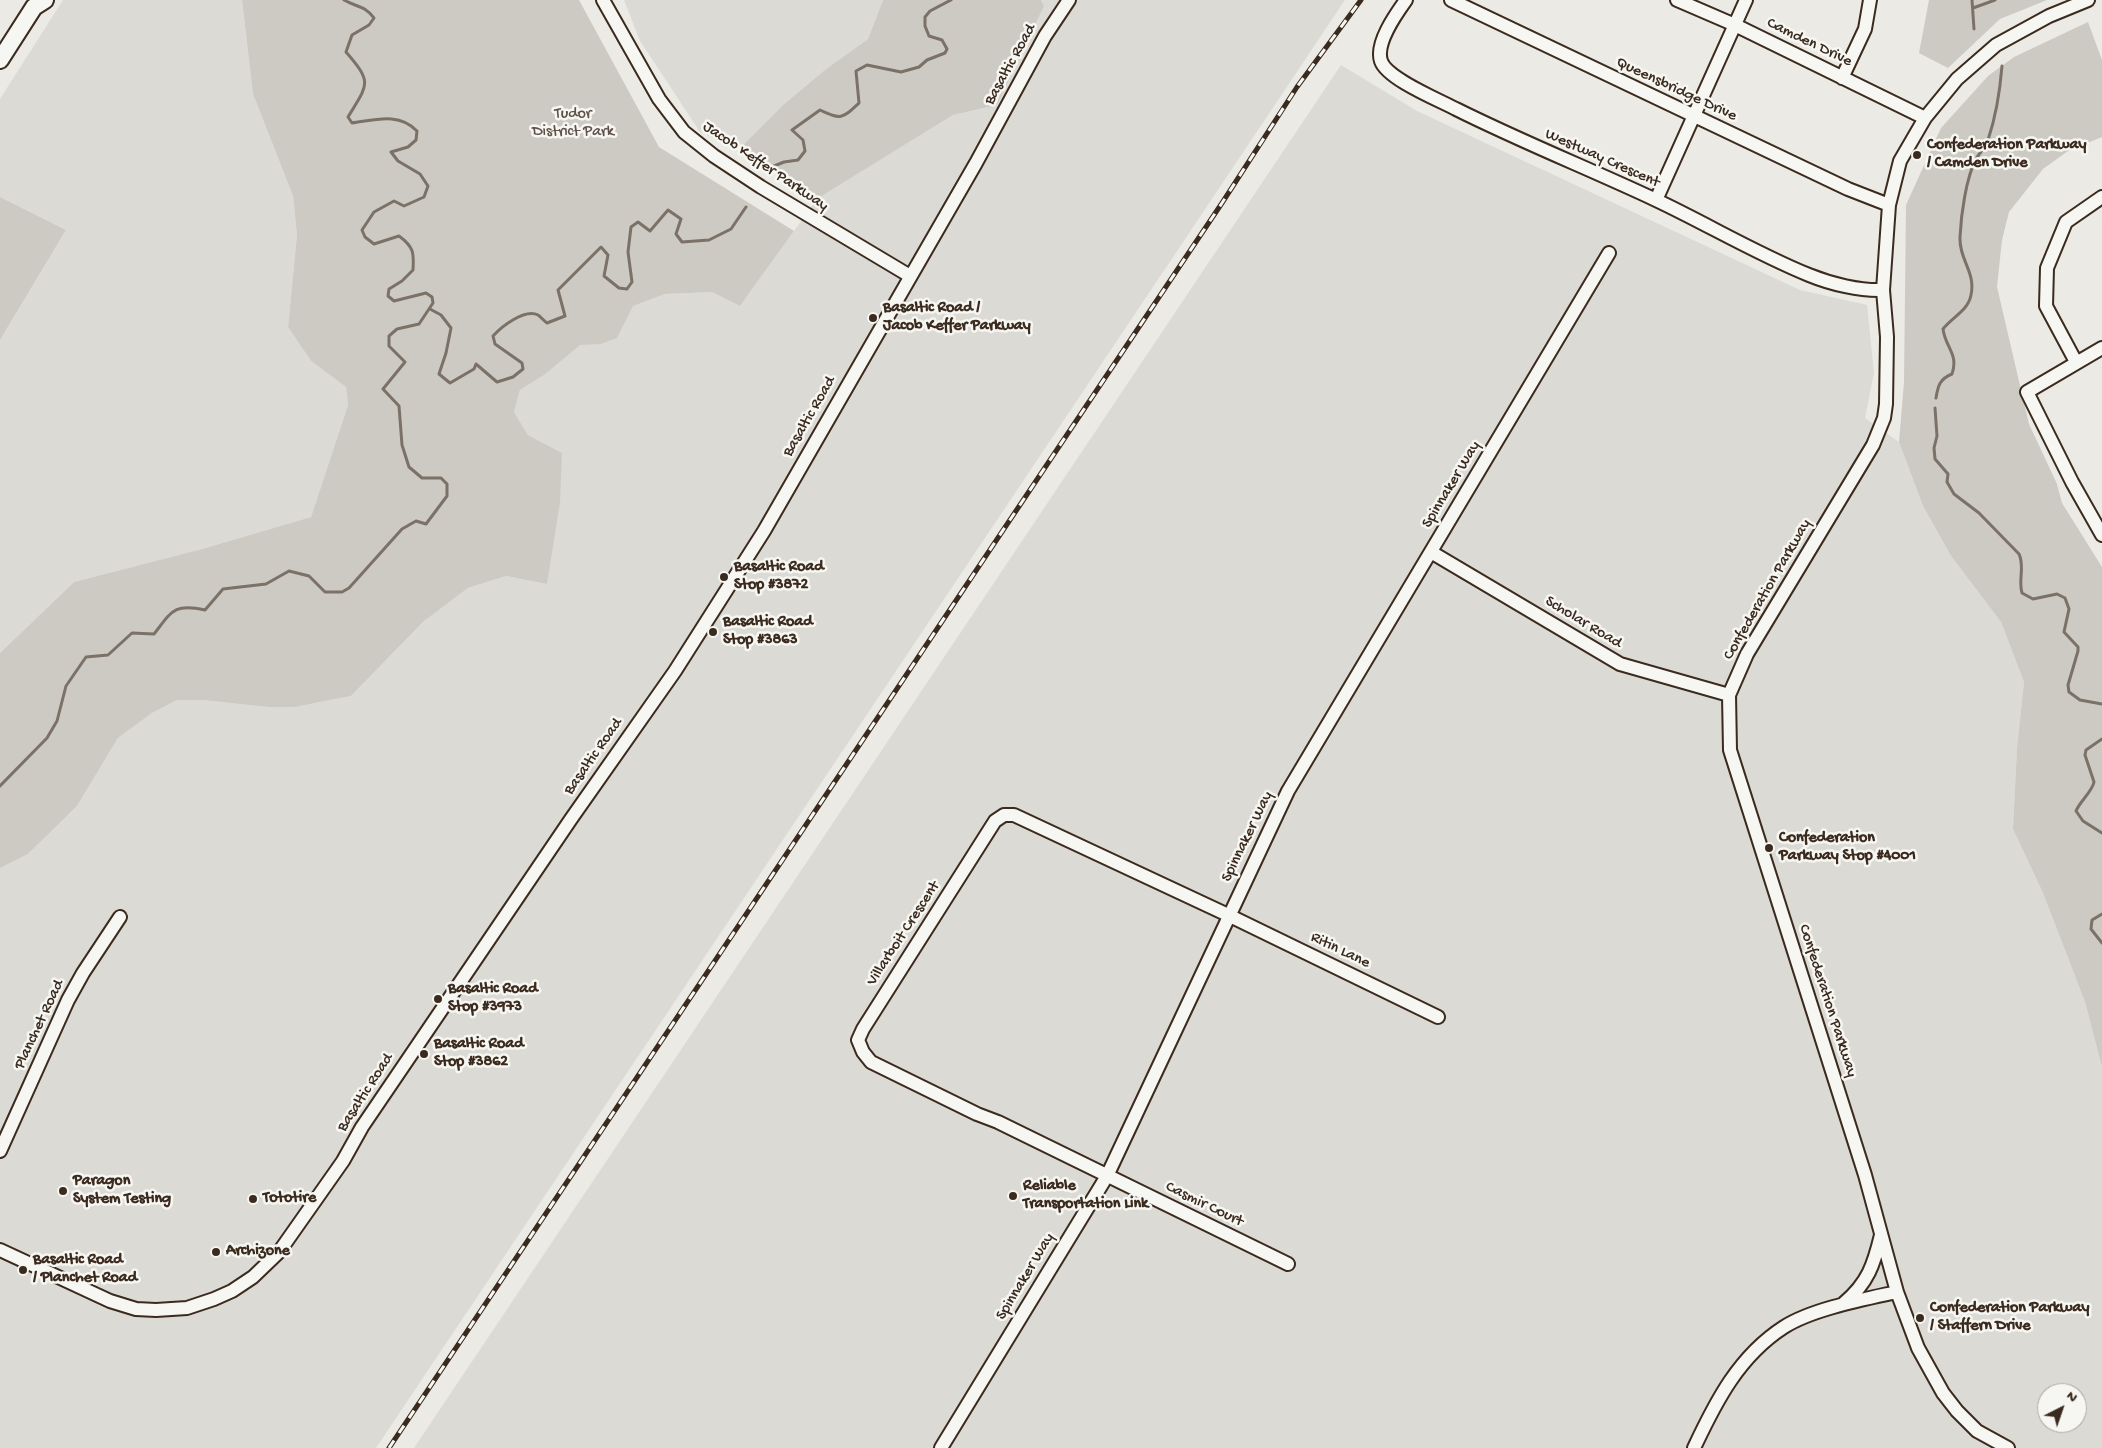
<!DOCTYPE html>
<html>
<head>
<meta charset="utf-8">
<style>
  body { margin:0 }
  #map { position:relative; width:2102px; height:1448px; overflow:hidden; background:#ebeae5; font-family:"Gochi Hand",sans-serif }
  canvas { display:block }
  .north { position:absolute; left:2037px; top:1383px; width:50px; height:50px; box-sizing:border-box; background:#f6f6f2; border:1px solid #aba49d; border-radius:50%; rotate:41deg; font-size:14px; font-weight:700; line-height:20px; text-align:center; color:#3b2a1e }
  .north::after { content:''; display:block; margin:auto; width:18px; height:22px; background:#3b2a1e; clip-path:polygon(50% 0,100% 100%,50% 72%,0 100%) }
</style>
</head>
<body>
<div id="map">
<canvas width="2102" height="1448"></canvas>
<div class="north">N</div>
</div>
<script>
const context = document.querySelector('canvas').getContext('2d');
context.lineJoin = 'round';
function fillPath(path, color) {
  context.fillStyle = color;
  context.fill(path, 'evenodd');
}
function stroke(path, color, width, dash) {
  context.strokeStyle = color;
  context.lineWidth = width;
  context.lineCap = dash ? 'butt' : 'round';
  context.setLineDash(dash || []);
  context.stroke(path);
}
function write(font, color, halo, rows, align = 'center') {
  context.font = font + ' "Gochi Hand",sans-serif';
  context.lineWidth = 5;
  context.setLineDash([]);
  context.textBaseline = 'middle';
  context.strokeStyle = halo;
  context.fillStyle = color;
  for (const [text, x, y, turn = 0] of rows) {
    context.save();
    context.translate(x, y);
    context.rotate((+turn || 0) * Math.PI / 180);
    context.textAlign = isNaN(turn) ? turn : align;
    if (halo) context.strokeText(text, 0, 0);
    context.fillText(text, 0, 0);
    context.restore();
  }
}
fillPath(new Path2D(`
  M63,0H242L253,94L293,196L297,235L288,327L311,361L346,387L348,405L311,517L202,549L74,582L0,653V340L66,230L0,197V99Z
  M624,0H883L868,39L826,69L783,105L739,149L700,132L640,41Z
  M1041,0H1345L376,1448H0V868L28,854L77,806L118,738L152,713L177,700H202L268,707H295L351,696L423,622L468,588L506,576L547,584L562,453L528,435L514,412L520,390L544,375L580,344H601L617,338L632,306L665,294L712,292L740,306L817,199L953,115L997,105L1044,6Z
  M1341,65L1417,111L1800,290L1867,305L1874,373L1865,418L1899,442L1923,506L1951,556L2001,622L2024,682L2017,747L2013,829L2043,893L2085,1002L2102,1067V1448H414ZM2047,1393H2077V1423H2047Z`), '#dcdad4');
fillPath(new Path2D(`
  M242,0H579L659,147L794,231L740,306L712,292L665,294L633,306L617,338L601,344L580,345L544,375L520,390L514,412L528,435L562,453L560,502L547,584L506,576L468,588L423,622L351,696L295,707H268L202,700H177L152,713L118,738L77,806L28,854L0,868V653L74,582L202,549L311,517L348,405L346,387L311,361L288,327L297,235L293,196L253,94Z
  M883,0H1041L1044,6L997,105L953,115L817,199L739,149L783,105L826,69L868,39Z
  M1929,0H2047L2000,19L1948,68L1919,53Z
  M2088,22L2102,60V137L2068,151L2043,169L2009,212L2002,240L1997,287L2029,424L2057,484L2062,503L2102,567V1067L2085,1002L2043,893L2013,829L2017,747L2024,682L2001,622L1951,556L1923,506L1899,442L1904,382L1906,205L1941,128L1988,76L2014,57Z
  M0,197L66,230L0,340Z`), '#cdcac4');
stroke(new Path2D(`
  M1972,0L1974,29
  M1973,8L1995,0
  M774,166L784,162L798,160L805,151L803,140L792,130L820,110C841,120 842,119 859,103L856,71L867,65L901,72L919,67L927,60L945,53L947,49L942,40L929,36L925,26V17L930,11L951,0
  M430,309L441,315L451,328L446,353L439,374L450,383L474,369L476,364L497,382L513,377L523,369L522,363L495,344L493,336C501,327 525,308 538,315C541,317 544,321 547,323L565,316L558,290L601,247L608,255L604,276L619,288L627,289L632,282L628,252L631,227L638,222L650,231L668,210L681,219L676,234L682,242L709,240L731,229L746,207
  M1936,398C1938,385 1940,379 1952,374C1959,354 1945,347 1943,329C1952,317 1968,311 1971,295C1976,272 1959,260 1960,237C1961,215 1966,178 1976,159C1980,152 1986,147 1988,140C1996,116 2000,91 2002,66
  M1935,408L1937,436L1934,448L1935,459L1948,474L1947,482L1954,494L1979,513L2019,554C2025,566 2018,581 2022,593L2033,599L2057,594L2065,598L2069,609L2064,632L2078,647V651L2068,685L2069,692L2080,700L2102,704
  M2102,739L2086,750L2085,755L2094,782C2092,792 2080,801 2076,811L2083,821L2102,833
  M0,786L47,738L57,721L66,686L86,657L108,655L132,633L154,634C172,611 174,603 205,610L223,589L266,584L289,571L309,576L325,592H342L349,588L402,529L416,521L426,524L447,496V484L441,478H422L409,467L402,445L399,406L383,389L405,362L389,346V336L397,329L419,324L433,303L432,297L426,293L394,301L388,296L389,289L402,281L413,270C414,253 414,247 399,236L374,244L365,237L362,230L374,212L394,201L404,206L424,197L428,186L420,174L398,161L391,152L408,147L416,140L417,131C399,112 375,120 352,123L348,117C368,84 373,83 346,52L352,35L369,25L374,18C366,6 356,7 344,0
  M2102,914L2092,920L2091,929L2102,943`), '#7c7167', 3);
const minor = new Path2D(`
  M603,0L659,99L684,132L714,156L761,187L910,276
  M1406,0C1396,14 1375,43 1381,61C1387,79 1439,100 1456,109C1522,142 1590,169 1656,200C1707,224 1757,254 1809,275C1831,284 1860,291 1883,290
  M1451,0L1848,189L1889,205
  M1677,0L1735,25L1925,118
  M1842,78L1865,29L1870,0
  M1656,200L1746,0
  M2102,348L2027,392L2072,482L2102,535
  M2076,362L2046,306L2047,268L2066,222L2102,197
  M1431,552L1620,664L1729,695
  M0,1151L68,1000L83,973L120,917
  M0,1250L110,1301L136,1309L156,1310L187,1308L214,1299L232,1291L253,1277L279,1252L343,1161L362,1127L571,819L675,671L764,531L976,163L1045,36L1069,0
  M1288,1264L998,1122L977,1114L871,1062L863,1052L858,1040L863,1029L995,821L1004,815H1014L1228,915L1438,1017
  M1844,1303C1868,1283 1874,1264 1881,1235
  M941,1448L1107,1176L1288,791L1609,253
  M1694,1448C1716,1401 1739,1356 1784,1327C1812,1309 1865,1299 1897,1292
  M2008,1448L1977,1431L1957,1411L1943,1393L1918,1348L1897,1292L1865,1175L1730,750L1729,695L1747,654L1873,445L1884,418L1886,404L1887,337L1883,290L1889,205L1900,161L1925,118L1957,79L1996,45L2049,16L2088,0`);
const major = new Path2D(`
  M0,60L34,7L45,0`);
stroke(minor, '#3b2a1e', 16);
stroke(major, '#3b2a1e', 20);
stroke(minor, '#f6f6f2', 12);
stroke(major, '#f6f6f2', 16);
const rail = new Path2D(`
  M389,1448L1222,203L1297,87L1361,0`);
stroke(rail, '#3b2a1e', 5);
stroke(rail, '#f6f6f2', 3, [9]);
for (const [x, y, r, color] of [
  [1917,155,5,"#3b2a1e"],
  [873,318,5,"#3b2a1e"],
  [724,577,5,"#3b2a1e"],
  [713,632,5,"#3b2a1e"],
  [1769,848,5,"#3b2a1e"],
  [438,999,5,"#3b2a1e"],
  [424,1054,5,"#3b2a1e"],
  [63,1191,5,"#3b2a1e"],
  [1013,1196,5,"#3b2a1e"],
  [253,1199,5,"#3b2a1e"],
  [216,1252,5,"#3b2a1e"],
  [23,1270,5,"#3b2a1e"],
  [1920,1318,5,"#3b2a1e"]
]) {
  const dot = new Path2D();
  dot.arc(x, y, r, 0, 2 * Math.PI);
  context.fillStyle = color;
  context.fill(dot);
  stroke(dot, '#f6f6f2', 2);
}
write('16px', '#3b2a1e', '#f6f6f2', [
  ["Camden Drive",1809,43,26],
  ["Basaltic Road",1011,65,-61],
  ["Queensbridge Drive",1676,90,25],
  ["Westway Crescent",1602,159,24],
  ["Jacob Keffer Parkway",765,167,34],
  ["Basaltic Road",810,417,-60],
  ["Spinnaker Way",1452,485,-59],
  ["Confederation Parkway",1768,590,-60],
  ["Scholar Road",1583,623,31],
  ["Basaltic Road",594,757,-55],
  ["Spinnaker Way",1248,837,-64],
  ["Villarboit Crescent",904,934,-57],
  ["Ritin Lane",1340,951,26],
  ["Confederation Parkway",1827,1001,72],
  ["Planchet Road",40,1025,-65],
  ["Basaltic Road",366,1093,-57],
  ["Casmir Court",1204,1205,26],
  ["Spinnaker Way",1026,1277,-59]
]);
write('16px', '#605248', '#f6f6f2', [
  ["Tudor",573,115],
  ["District Park",573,133]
]);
write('bold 16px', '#3b2a1e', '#f6f6f2', [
  ["Confederation Parkway",1927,146],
  ["/ Camden Drive",1927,164],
  ["Basaltic Road /",883,309],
  ["Jacob Keffer Parkway",883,327],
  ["Basaltic Road",734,568],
  ["Stop #3872",734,586],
  ["Basaltic Road",723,623],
  ["Stop #3863",723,641],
  ["Confederation",1779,839],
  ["Parkway Stop #4001",1779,857],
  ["Basaltic Road",448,990],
  ["Stop #3973",448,1008],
  ["Basaltic Road",434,1045],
  ["Stop #3862",434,1063],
  ["Paragon",73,1182],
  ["System Testing",73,1200],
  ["Reliable",1023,1187],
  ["Transportation Link",1023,1205],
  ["Tototire",263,1199],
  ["Archizone",226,1252],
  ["Basaltic Road",33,1261],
  ["/ Planchet Road",33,1279],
  ["Confederation Parkway",1930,1309],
  ["/ Staffern Drive",1930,1327]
], 'left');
</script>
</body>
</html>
